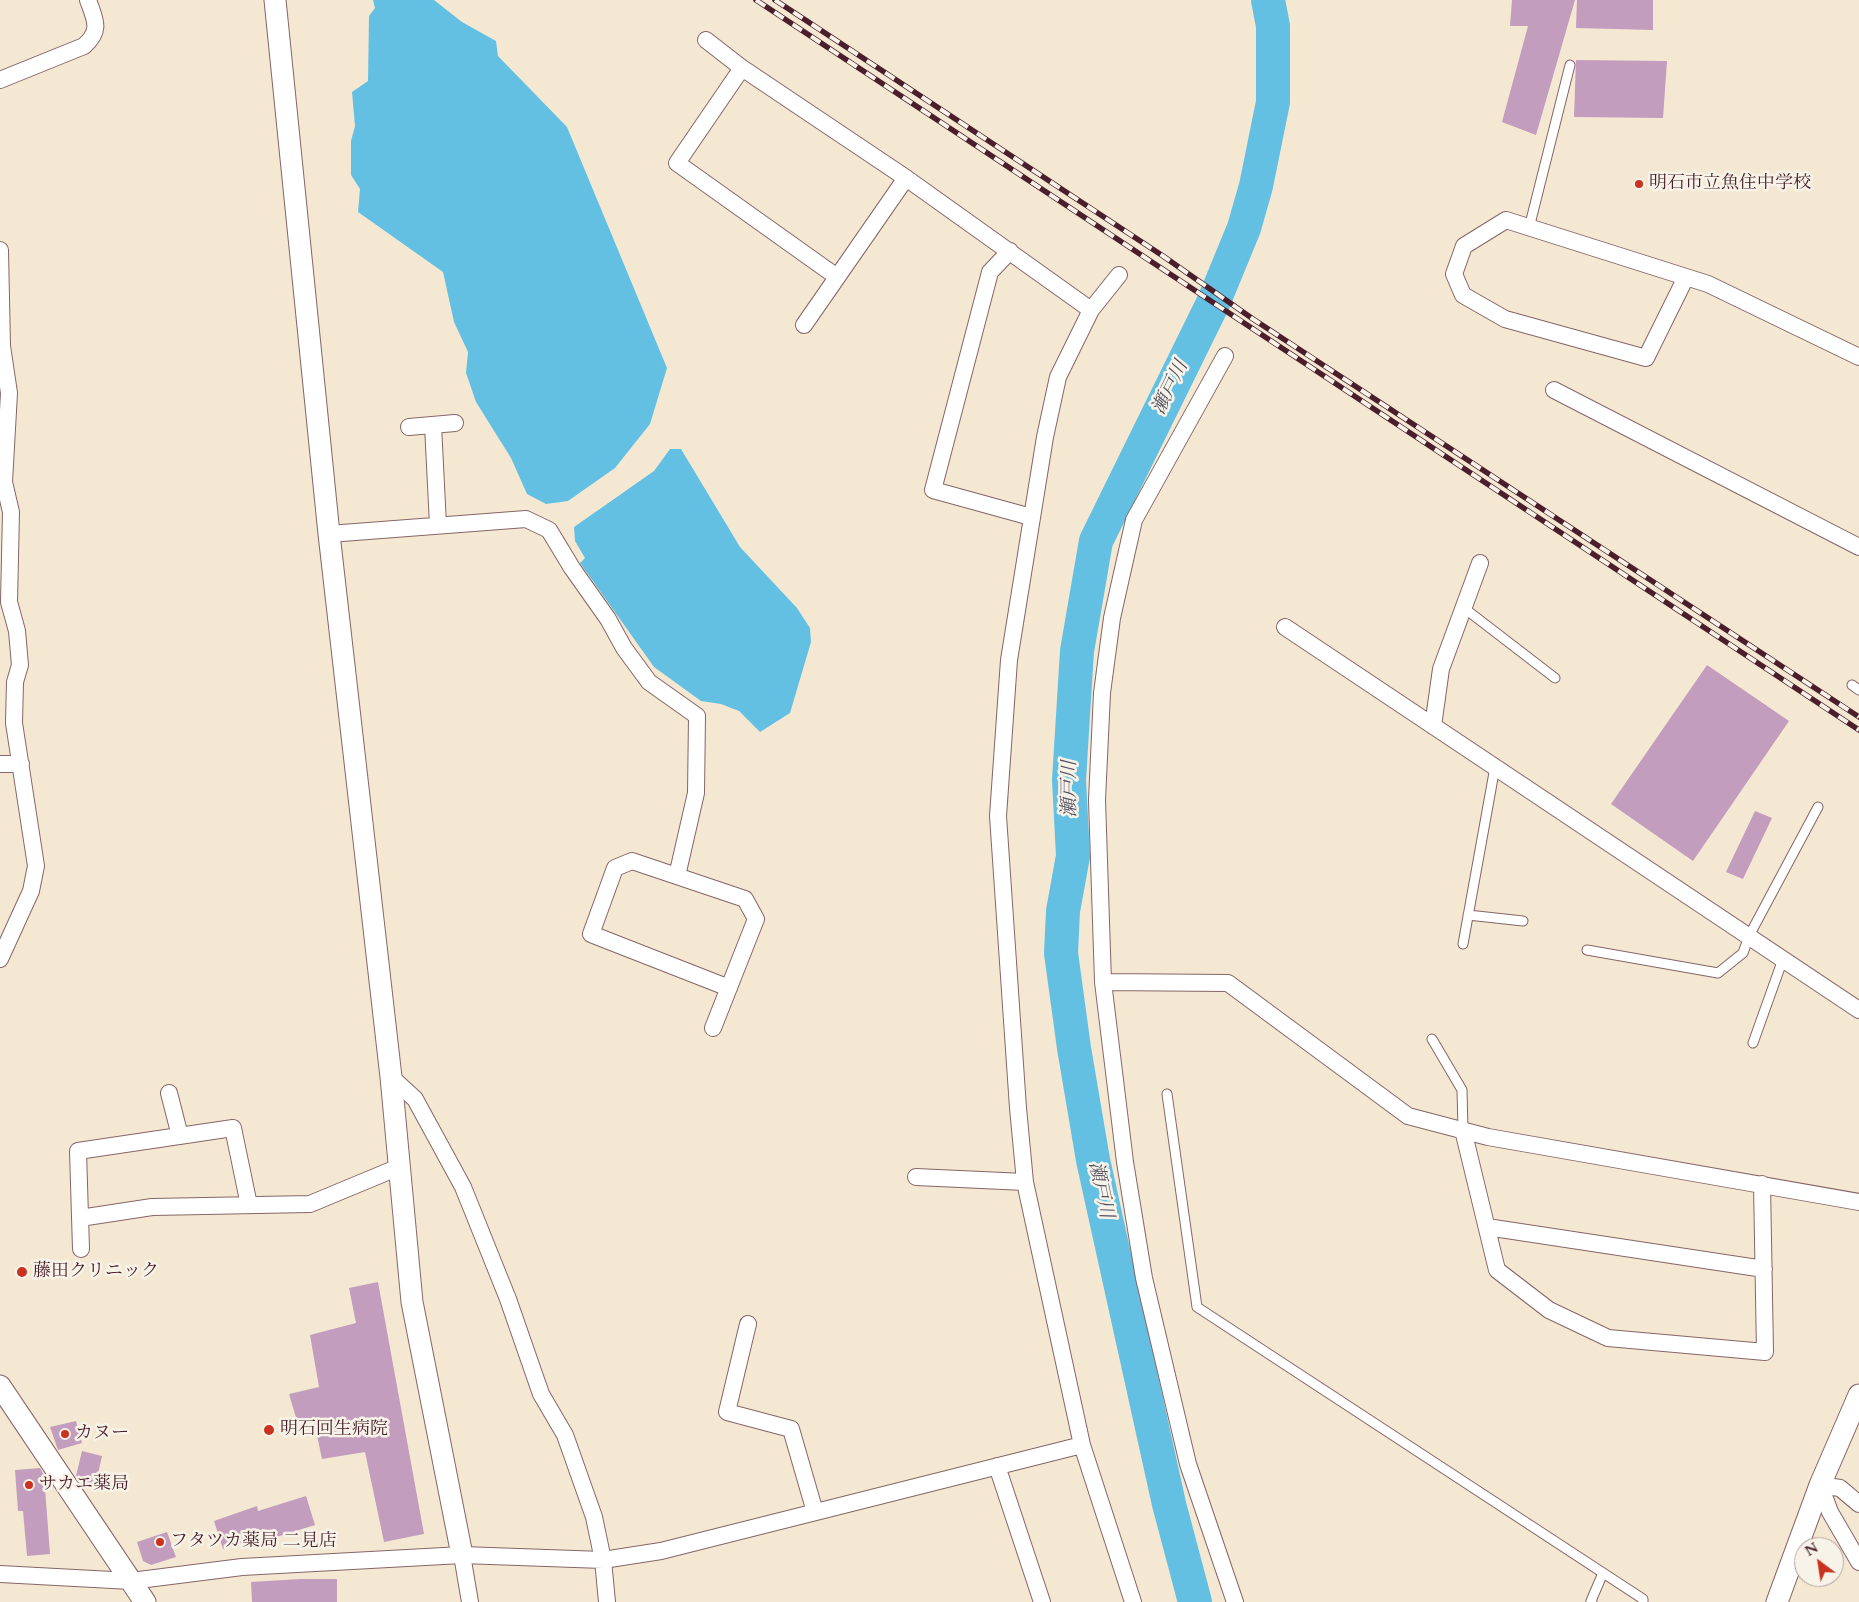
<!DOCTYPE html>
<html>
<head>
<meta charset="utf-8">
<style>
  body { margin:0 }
  #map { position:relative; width:1859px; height:1602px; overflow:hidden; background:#f4e8d3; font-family:Cardo,serif }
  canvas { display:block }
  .north { position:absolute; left:1794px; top:1537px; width:50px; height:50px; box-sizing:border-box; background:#f7f3e8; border:1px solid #b29e9c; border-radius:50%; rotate:329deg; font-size:14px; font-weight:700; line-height:20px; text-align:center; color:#4a1f2b }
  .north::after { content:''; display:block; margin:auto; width:18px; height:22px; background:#c8321e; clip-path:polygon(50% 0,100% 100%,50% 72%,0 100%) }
</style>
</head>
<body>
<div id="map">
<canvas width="1859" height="1602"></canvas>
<div class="north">N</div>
</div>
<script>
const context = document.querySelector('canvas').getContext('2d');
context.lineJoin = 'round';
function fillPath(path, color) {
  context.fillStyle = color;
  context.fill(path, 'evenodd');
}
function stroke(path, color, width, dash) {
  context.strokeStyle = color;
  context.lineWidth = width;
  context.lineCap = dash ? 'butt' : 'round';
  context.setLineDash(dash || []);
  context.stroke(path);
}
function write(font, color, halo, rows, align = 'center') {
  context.font = font + ' Cardo,"Noto Serif JP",serif';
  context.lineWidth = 5;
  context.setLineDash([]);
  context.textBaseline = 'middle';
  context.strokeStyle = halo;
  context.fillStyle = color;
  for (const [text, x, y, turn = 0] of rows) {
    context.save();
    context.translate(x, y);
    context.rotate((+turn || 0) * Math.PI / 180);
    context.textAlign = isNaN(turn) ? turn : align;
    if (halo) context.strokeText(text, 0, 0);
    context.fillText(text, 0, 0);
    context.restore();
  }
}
fillPath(new Path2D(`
  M373,0H434L462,22L496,41L498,56L567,127L667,368L650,424L615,468L568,501L546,504L527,494L511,458L476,402L466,373L468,352L454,322L443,272L358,212L360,189L351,175V141L355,126L352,92L368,81L369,16L375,8Z
  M670,449H681L740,547L797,608L810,628L811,642L790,713L760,732L739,711L721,704L701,701L654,667L580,563L585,558L575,541L574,527L654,471Z`), '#64c0e2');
stroke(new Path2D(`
  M1195,1602L1169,1504L1093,1160L1074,1048L1061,953L1063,911L1073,856L1069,780L1077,651L1096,541L1214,301L1244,228L1256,186L1273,102V26L1268,0`), '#64c0e2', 34);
fillPath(new Path2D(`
  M1512,0H1575L1536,135L1502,122L1528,26H1510Z
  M1577,0H1653V30L1576,28Z
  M1576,60L1667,61L1663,118L1574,117Z
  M1707,665L1789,721L1693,861L1611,804Z
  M1755,811L1772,818L1743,879L1726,872Z
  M378,1282L424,1534L384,1542L365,1452L322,1459L314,1421H297L289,1394L319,1387L310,1335L356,1323L349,1288Z
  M76,1421L82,1443L58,1450L50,1427Z
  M82,1451L102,1456L95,1487L81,1484L82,1480L76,1476Z
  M40,1468L44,1475L50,1554L27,1556L23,1511H18L15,1470Z
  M306,1496L315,1525L270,1539L269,1534L223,1549L214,1521L257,1506L258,1511Z
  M167,1532L176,1557L151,1565L143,1561L137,1542Z
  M300,1579H337V1602H252L251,1582Z`), '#c29dbd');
const service = new Path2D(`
  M1529,228L1570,65
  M1464,608L1555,678
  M1852,685L1859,690
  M1468,915L1523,921
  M1463,944L1495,767
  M1587,950L1718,973L1743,953L1749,936L1818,807
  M1432,1039L1462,1090L1463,1130
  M1753,1043L1783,959
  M1167,1094L1197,1307L1643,1599V1602
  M1592,1602L1591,1601L1603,1573`);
const minor = new Path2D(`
  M706,40L742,68L906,178L1091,310
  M742,68L677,163L837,277
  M0,80L84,46C102,30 95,20 88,0
  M0,250L2,346L9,393L4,482L11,512L9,602L17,631L20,665L15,682L14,723L36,866L31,891L0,959
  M1010,251L990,272L933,490L1031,517
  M1119,275L1091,310L1058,377L1045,437L1009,660L998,816L1018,1108L1025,1182L1082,1445L1133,1602
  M1686,277L1646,358L1505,319L1463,295L1454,274L1464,246L1506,220L1708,284L1859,357
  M804,325L906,178
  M1225,356L1134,520L1112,618L1102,693L1097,800L1103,982L1125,1162L1144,1278L1188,1464L1235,1602
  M1554,390L1859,547
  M433,425L438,525
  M409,427L455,423
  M329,534L526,519L549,530L572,568L608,619L624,648L649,682L697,716L696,793L677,876
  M1285,627L1859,1010
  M1433,726L1441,669L1480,563
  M0,764H21
  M1103,982L1228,983L1408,1116L1488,1137L1859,1202
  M713,1028L756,919L745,899L632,861L615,868L591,934L729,988
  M391,1077L415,1099L463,1187L508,1299L541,1394L565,1435L594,1517L603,1560L607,1602
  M169,1093L180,1136
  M1463,1130L1497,1270L1549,1310L1608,1338L1765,1352L1762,1184
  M916,1177L1025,1182
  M80,1218L152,1207L310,1204L399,1167
  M1487,1227L1764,1269
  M81,1249L78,1151L233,1128L249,1205
  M748,1324L727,1412L791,1429L815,1512
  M997,1466L1042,1602
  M1859,1504L1840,1488L1820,1485L1830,1512L1859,1562
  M462,1555L470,1602
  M0,1574L131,1581L242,1567L462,1555L603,1560L661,1551L1082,1445`);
const tertiary = new Path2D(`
  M275,0L329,534L391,1077L412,1302L462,1555
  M0,1386L145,1602
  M1777,1602L1820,1485L1859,1395`);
stroke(service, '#866566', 11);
stroke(minor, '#866566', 18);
stroke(tertiary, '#866566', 23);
stroke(service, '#fff', 9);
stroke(minor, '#fff', 16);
stroke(tertiary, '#fff', 21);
const rail = new Path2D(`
  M756,0L1859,730
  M775,0L1163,256L1253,319L1859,717`);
stroke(rail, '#4a1f2b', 5.5);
stroke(rail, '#f7f3e8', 4, [11]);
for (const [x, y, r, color] of [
  [1639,184,5,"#c8321e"],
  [22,1272,6,"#c8321e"],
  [269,1430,6,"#c8321e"],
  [65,1434,5,"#c8321e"],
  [29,1485,5,"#c8321e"],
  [160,1542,5,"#c8321e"]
]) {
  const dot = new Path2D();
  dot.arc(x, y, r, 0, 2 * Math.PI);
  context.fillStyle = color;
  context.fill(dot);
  stroke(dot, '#f7f3e8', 2);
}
write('18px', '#4a1f2b', '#f7f3e8', [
  ["明石市立魚住中学校",1649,184],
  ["藤田クリニック",33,1272],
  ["明石回生病院",280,1430],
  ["カヌー",75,1434],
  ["サカエ薬局",39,1485],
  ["フタツカ薬局 二見店",170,1542]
], 'left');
write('italic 19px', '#524f62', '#f7f3e8', [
  ["瀬戸川",1171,388,-64],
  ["瀬戸川",1071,789,-90],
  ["瀬戸川",1100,1190,78]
]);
</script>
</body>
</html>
